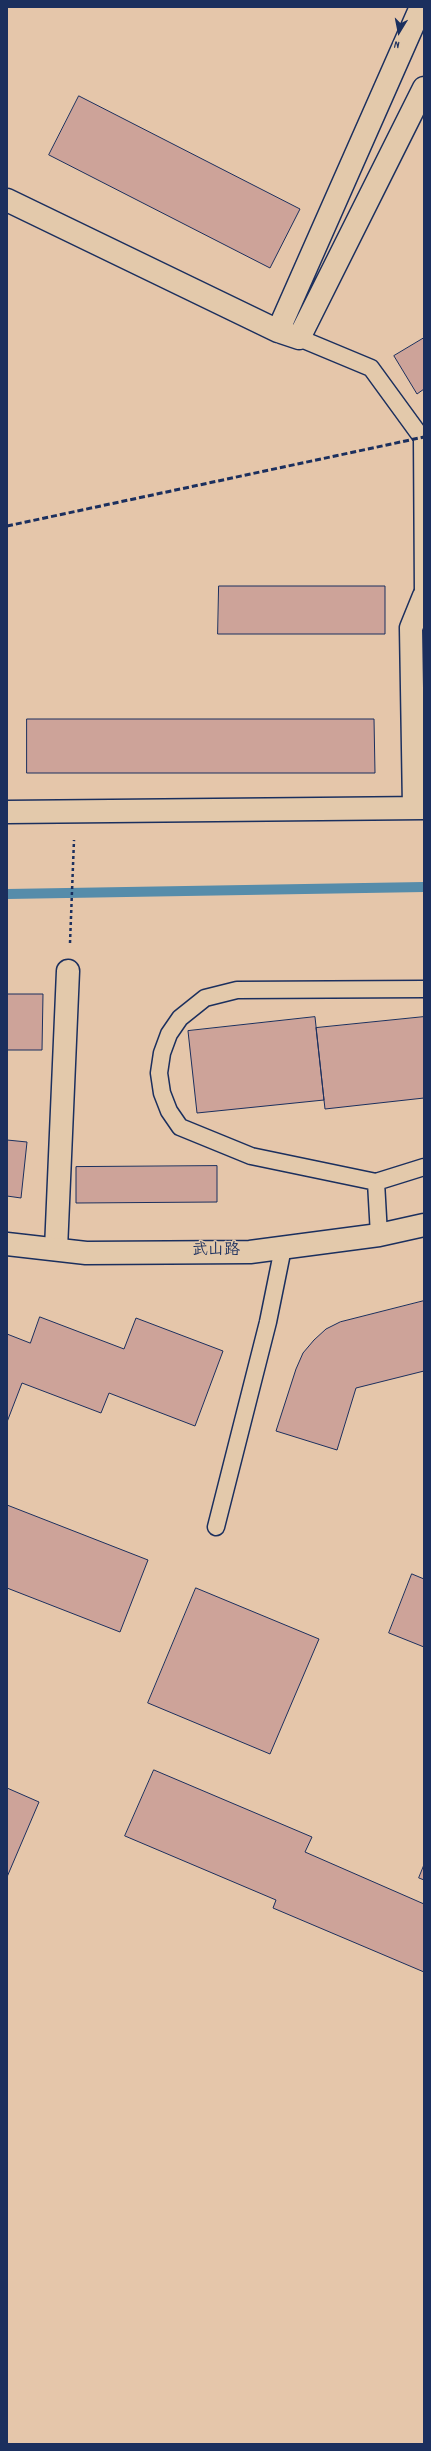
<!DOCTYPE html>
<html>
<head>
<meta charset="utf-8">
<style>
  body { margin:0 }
  #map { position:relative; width:431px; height:2451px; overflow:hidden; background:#e5c6aa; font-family:Dekko,sans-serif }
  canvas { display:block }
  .frame { position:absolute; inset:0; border:8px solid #1b2f5e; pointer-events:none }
  .north { position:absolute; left:379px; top:12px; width:40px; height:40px; -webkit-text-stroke:3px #e3c9ab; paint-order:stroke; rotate:190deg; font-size:11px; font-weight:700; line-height:16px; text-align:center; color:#1b2f5e }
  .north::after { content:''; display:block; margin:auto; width:14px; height:18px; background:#1b2f5e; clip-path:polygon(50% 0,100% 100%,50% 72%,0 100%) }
</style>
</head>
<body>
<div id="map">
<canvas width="431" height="2451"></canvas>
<div class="frame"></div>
<div class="north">N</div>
</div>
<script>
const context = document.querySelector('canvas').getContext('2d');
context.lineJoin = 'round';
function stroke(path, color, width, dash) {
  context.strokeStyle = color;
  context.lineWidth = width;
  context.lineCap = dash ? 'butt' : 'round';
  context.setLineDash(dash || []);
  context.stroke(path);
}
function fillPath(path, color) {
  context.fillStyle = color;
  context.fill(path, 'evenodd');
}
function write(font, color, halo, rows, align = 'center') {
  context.font = font + ' Dekko,"LXGW WenKai TC",sans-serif';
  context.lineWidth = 3;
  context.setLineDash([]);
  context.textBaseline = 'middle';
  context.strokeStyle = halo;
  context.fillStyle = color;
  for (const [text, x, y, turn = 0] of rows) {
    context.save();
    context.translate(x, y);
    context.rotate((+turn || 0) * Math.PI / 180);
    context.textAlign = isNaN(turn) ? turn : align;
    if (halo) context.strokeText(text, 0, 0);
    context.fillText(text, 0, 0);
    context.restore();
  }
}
stroke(new Path2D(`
  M7,894L424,887`), '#568caa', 10);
const building = new Path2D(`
  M79,96L300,209L270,268L49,155Z
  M424,338V389L417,394L394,356Z
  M219,586H385V634H218Z
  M27,719H374L375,773H27Z
  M7,994H43L42,1050H7Z
  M315,1017L324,1100L197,1113L188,1031Z
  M424,1017V1098L325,1109L316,1028Z
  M7,1140L27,1142L21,1198L7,1196Z
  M217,1166V1202L76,1203V1167Z
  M424,1301V1371L356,1388L337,1450L276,1431L296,1369L303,1353L314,1340L326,1329L340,1322Z
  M40,1317L124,1349L136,1318L223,1351L195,1426L109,1393L101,1413L22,1383L7,1422V1334L30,1343Z
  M7,1505L148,1560L120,1632L7,1588Z
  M412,1574L424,1579V1647L389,1633Z
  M196,1588L319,1639L270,1754L148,1703Z
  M154,1770L312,1837L305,1852L424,1904V1972L273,1908L276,1900L125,1836Z
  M7,1788L39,1802L7,1877Z
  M424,1865V1880L419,1878Z`);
fillPath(building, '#cda399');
stroke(building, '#1b2f5e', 1);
const lane = new Path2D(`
  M299,338L371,368L422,438L423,596
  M376,1182L251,1156L180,1127L169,1111L162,1093L159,1073L162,1053L169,1034L180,1018L205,998L237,990L424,989
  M379,1235L376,1182L424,1167
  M216,1527L268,1322L283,1248`);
const street = new Path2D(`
  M7,200L278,331L299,338L424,88
  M278,331L421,7
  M414,808L411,628L424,596
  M7,812L424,808
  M56,1249L68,971`);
const secondary = new Path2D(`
  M7,1244L86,1253L250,1252L379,1235L424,1225`);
stroke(lane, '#1b2f5e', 19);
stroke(street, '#1b2f5e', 25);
stroke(secondary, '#1b2f5e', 25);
stroke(new Path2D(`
  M70,943L74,840`), '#1b2f5e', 2.5, [3, 3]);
stroke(lane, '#e3c9ab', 16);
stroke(street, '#e3c9ab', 22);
stroke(secondary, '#e3c9ab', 22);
stroke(new Path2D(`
  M7,526L424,437`), '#1b2f5e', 3, [6, 3]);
write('16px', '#1b2f5e', '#e3c9ab', [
  ["武山路",216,1252]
]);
</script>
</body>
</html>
